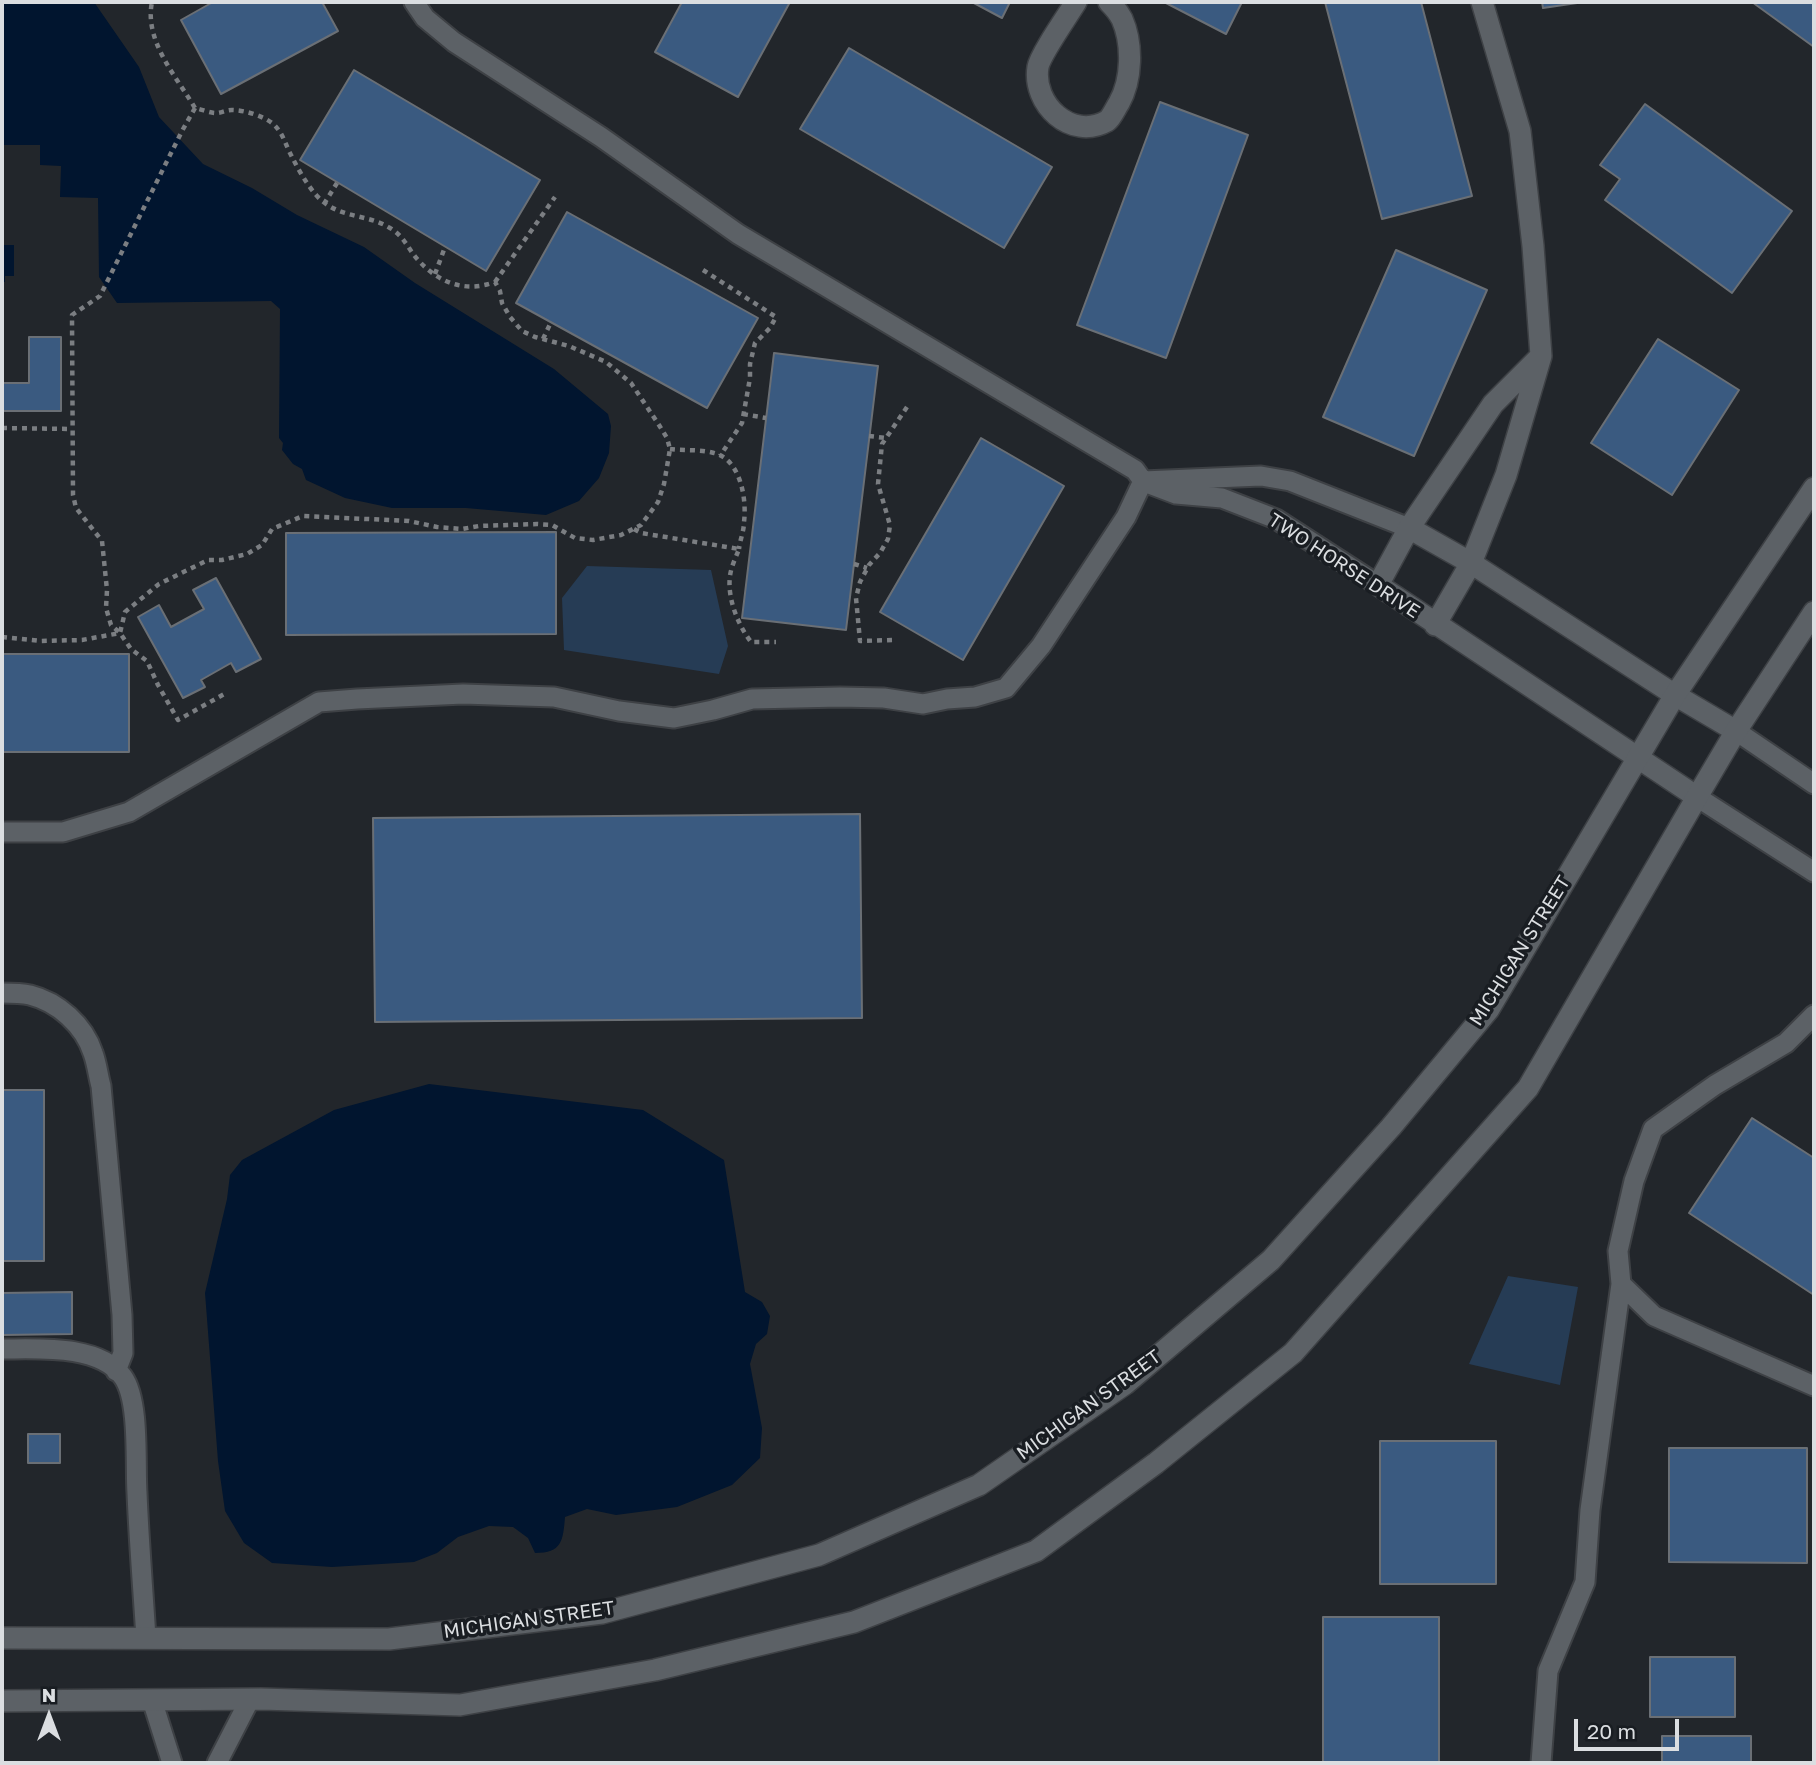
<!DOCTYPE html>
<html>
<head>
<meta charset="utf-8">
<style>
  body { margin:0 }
  #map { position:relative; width:1816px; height:1765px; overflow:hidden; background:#22262b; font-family:"Golos Text",sans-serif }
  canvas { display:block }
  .frame { position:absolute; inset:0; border:4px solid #dbdee1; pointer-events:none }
  .north { position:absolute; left:14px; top:1681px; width:70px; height:70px; -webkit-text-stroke:5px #191d22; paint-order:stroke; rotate:0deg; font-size:19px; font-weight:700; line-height:28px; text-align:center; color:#dbdee1 }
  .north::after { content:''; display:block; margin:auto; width:24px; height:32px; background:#dbdee1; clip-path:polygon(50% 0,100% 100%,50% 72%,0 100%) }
  .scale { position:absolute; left:1574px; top:1719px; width:105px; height:32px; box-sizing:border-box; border:4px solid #dbdee1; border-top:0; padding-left:9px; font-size:21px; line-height:24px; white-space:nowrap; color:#dbdee1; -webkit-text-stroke:5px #191d22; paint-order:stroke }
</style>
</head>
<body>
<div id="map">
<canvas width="1816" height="1765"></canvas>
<div class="frame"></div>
<div class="north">N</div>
<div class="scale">20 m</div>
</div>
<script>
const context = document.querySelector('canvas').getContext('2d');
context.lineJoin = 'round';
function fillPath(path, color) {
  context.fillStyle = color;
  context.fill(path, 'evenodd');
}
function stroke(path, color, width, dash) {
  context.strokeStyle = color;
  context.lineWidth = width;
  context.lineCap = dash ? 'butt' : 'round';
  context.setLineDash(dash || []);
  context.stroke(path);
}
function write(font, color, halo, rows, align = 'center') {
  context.font = font + ' "Golos Text",sans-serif';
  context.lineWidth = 7;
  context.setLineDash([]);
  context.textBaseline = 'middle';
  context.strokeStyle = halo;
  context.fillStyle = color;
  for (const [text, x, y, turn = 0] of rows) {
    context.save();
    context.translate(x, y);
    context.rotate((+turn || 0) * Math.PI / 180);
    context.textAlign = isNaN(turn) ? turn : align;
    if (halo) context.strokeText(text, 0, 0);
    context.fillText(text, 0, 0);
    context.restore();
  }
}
fillPath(new Path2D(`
  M587,566L711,570L728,646L719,674L564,650L562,598Z
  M1508,1276L1578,1287L1560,1385L1469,1364Z`), '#263c55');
fillPath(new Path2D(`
  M2,2H94L139,67L159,117L203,164L252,188L297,215L364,247L415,283L554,369L608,414L611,426L609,453L599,478L579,501L546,515L466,508H392L345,498L306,480L302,469L293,464L282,450L283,443L279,438L280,309L271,301L117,303L99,277L98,198L60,197L61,166L40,165V145H2Z
  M2,245H14V276H5V282H2Z
  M429,1084L643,1110L724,1160L745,1292L762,1302L770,1316L767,1334L756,1344L750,1364L762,1428L760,1458L732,1485L677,1507L616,1515L587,1509L565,1517C563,1541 562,1553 535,1553L528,1538L513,1527L489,1526L458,1537L437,1553L414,1562L332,1567L272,1563L244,1543L225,1511L218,1461L205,1293L227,1199L230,1175L242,1160L334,1110Z`), '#01152f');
const building = new Path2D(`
  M213,2H322L338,31L221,94L181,20Z
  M682,2H790L738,97L655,52Z
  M972,2H1010L1002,18Z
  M1164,2H1242L1226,34Z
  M1325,2H1421L1472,196L1382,219Z
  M1542,2H1584L1543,8Z
  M1752,2H1814V47Z
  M849,48L1052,167L1004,248L800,129Z
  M354,70L540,180L486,271L300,160Z
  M1160,102L1248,135L1166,358L1077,325Z
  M1645,104L1792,211L1732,293L1605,200L1620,179L1600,165Z
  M567,212L758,318L707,408L516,303Z
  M1396,250L1487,290L1414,456L1323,417Z
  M29,337H61V411H2V383H29Z
  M1658,339L1739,390L1672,495L1591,443Z
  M774,353L878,366L846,630L742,618Z
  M981,438L1064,486L963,660L880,612Z
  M556,532V634L286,635V533Z
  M216,578L261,659L236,672L231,663L201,680L205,687L183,698L138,617L159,605L171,627L204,609L193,590Z
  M2,654H129V752H2Z
  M860,814L862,1018L375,1022L373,818Z
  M2,1090H44V1261H2Z
  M1752,1118L1814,1158V1295L1689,1213Z
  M72,1292V1334L2,1335V1293Z
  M28,1434H60V1463H28Z
  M1380,1441H1496V1584H1380Z
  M1669,1448H1807V1563L1669,1562Z
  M1323,1617H1439V1762H1323Z
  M1650,1657H1735V1717H1650Z
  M1662,1736H1751V1763H1662Z`);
fillPath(building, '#3a5a80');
stroke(building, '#6a6f75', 2);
const service = new Path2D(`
  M1143,481L1261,476L1290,481L1409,528
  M1147,483L1176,494L1222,498L1276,519L1378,585
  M1736,731L1814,784
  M1697,797L1814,872
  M2,832H63L129,812L319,702L357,699L463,694L554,697L619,711L674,718L713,710L752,699L840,697L884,698L923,704L947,699L975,697L1006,688L1041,646L1126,517L1143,481L1135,470L738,234L601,137L454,42L425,18L414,2
  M2,993C11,993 21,993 30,995C58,1002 84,1025 93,1053C97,1064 98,1075 101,1086L122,1315L123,1353L116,1371
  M1814,1015L1786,1043L1715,1085L1653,1129L1634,1181L1618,1251L1621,1284L1654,1316L1814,1386
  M2,1349C37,1349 99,1344 123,1377C140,1401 135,1464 137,1493C139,1542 143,1590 146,1638
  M152,1700L172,1763
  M217,1763L250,1699
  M1541,1763L1548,1671L1585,1582L1590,1510L1621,1284`);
const minor = new Path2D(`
  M1076,2C1068,15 1040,55 1038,67C1032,104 1071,141 1107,121C1112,117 1115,109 1119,103C1132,80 1133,44 1122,19C1119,13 1114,7 1109,2
  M1541,356L1493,404L1409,528L1378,585L1697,797
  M1409,528L1471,563L1675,695L1736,731
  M1435,625L1471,563L1506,475L1541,356L1533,246L1520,131L1482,2`);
const tertiary = new Path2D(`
  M2,1638L389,1639L602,1613L819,1555L979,1485L1125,1384L1271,1260L1391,1127L1489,1009L1675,695L1814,488
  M2,1701L261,1699L460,1705L655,1670L854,1622L1036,1551L1156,1463L1293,1353L1528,1088L1697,797L1736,731L1814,612`);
stroke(service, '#3e4145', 23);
stroke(minor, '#3e4145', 24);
stroke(tertiary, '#3e4145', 24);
stroke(new Path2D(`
  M195,108L182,131L100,296L72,315L73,495L76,508L102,541L107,590L106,608L111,625L120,633L131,649L147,661L158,685L178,720L226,693
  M324,204L337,183
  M703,270L776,317L770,328L755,343L750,364V378L742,423L720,456
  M435,274L445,247
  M495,282L555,197
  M543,339L551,322
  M743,414L766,418
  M2,428L72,429
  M869,436L886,438
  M670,449C684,451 700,449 714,453C740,459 747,498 744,522C744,531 740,540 739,549
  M634,529L641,533L739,549C736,557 731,567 730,576C727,598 738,625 751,642H776
  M854,564L867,568
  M2,637L41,641L82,640L120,633L125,612L159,584L208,560H222L247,554L262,545L272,529L303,516L409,521L437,527L462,529L479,526L537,524L552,525L575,538L593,540L621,535L641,525L658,502L664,484L670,449L667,438L659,425L631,383L606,362L569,346L535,337L522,331L510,317L502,303L500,291L495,282C465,293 439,283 418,260C408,249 404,236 390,228C366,213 338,219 317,196C307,185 298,169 291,155C285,144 283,132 272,123C263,116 244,110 232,110C226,110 221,113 216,113C209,113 201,109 195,108C176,76 144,41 152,2
  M892,640L860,641L856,598L860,582L869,565L880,553L888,539L890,525L878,484L882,444L907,407`), '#7b7e82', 4.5, [5, 5]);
stroke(service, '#5c6166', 19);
stroke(minor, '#5c6166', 21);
stroke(tertiary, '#5c6166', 21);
write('19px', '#dbdee1', '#191d22', [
  ["TWO HORSE DRIVE",1344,566,33],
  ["MICHIGAN STREET",1520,951,-58],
  ["MICHIGAN STREET",1089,1405,-36],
  ["MICHIGAN STREET",529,1620,-8]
]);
</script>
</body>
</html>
